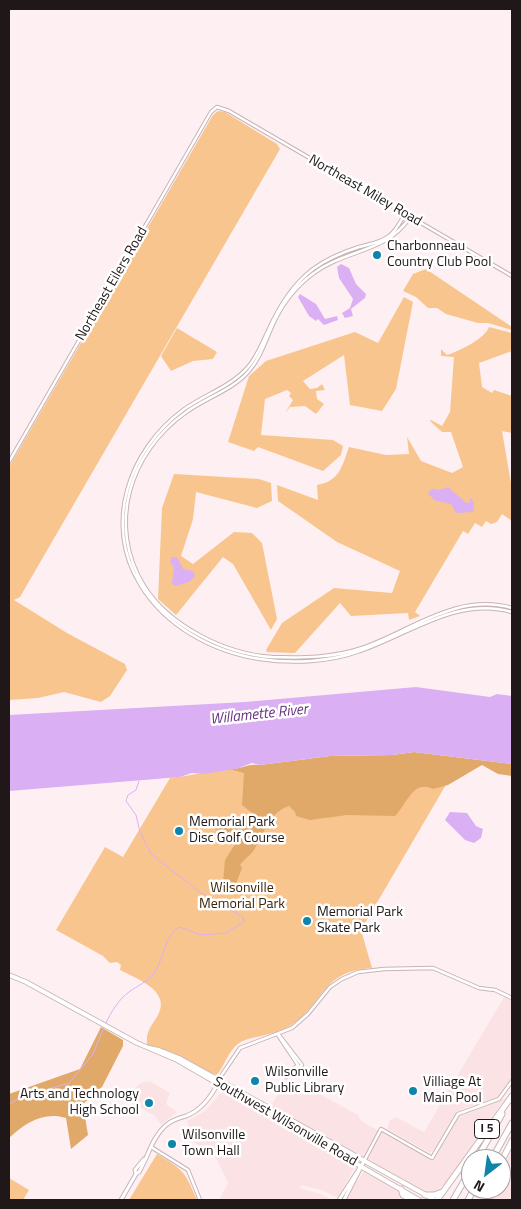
<!DOCTYPE html>
<html>
<head>
<meta charset="utf-8">
<style>
  body { margin:0 }
  #map { position:relative; width:521px; height:1209px; overflow:hidden; background:#fef0f2; font-family:"Titillium Web",sans-serif }
  canvas { display:block }
  .frame { position:absolute; inset:0; border:10px solid #1f1718; pointer-events:none }
  .north { position:absolute; left:461px; top:1149px; width:50px; height:50px; box-sizing:border-box; background:#fff; border:1px solid #a5a2a3; border-radius:50%; rotate:210deg; font-size:14px; font-weight:700; line-height:20px; text-align:center; color:#1f1718 }
  .north::after { content:''; display:block; margin:auto; width:18px; height:22px; background:#0d85aa; clip-path:polygon(50% 0,100% 100%,50% 72%,0 100%) }
</style>
</head>
<body>
<div id="map">
<canvas width="521" height="1209"></canvas>
<div class="frame"></div>
<div class="north">N</div>
</div>
<script>
const context = document.querySelector('canvas').getContext('2d');
context.lineJoin = 'round';
function fillPath(path, color) {
  context.fillStyle = color;
  context.fill(path, 'evenodd');
}
function stroke(path, color, width, dash) {
  context.strokeStyle = color;
  context.lineWidth = width;
  context.lineCap = dash ? 'butt' : 'round';
  context.setLineDash(dash || []);
  context.stroke(path);
}
function write(font, color, halo, rows, align = 'center') {
  context.font = font + ' "Titillium Web",sans-serif';
  context.lineWidth = 5;
  context.setLineDash([]);
  context.textBaseline = 'middle';
  context.strokeStyle = halo;
  context.fillStyle = color;
  for (const [text, x, y, turn = 0] of rows) {
    context.save();
    context.translate(x, y);
    context.rotate((+turn || 0) * Math.PI / 180);
    context.textAlign = isNaN(turn) ? turn : align;
    if (halo) context.strokeText(text, 0, 0);
    context.fillText(text, 0, 0);
    context.restore();
  }
}
fillPath(new Path2D(`
  M504,997L512,1001V1078L502,1095L493,1101L467,1107L457,1112L434,1150L430,1153L387,1129L390,1120L396,1117L424,1132Z
  M287,1079L300,1089L307,1087L358,1115L361,1121L433,1161L456,1118L462,1113L489,1105L505,1098L445,1184L437,1190L428,1193L273,1108L272,1104Z
  M150,1081L170,1093L166,1104L177,1112L161,1125L155,1116L125,1099L140,1083Z
  M222,1091L323,1145L356,1165L339,1196L336,1197L324,1191L301,1185L300,1188L321,1194L332,1200H219L228,1183L216,1158L190,1139L187,1121L205,1111Z
  M512,1149V1200H491L494,1189H501V1172Z
  M364,1171L391,1186L410,1200H345Z`), '#fbe3e5');
fillPath(new Path2D(`
  M218,111L225,112L277,144L280,149L20,597L14,600L67,633L125,664L127,670L110,696L101,702L64,692L38,698L9,700V467L213,115Z
  M426,269L512,327V330L488,323H478L446,314L437,308H428L416,297L403,291L413,274Z
  M404,297L413,302L396,389L382,411L350,405L344,355L303,381L310,389L317,388L322,384L325,390L316,391L317,399L324,404L316,414L305,406L290,407L285,413L293,400L289,396L291,393L287,390L265,399L261,435L333,440L343,446L341,455L323,471L258,447L254,451L228,442L249,376L266,361L355,332L378,343Z
  M489,327L512,333V351L479,363L482,387L492,393L494,390L512,396V433L502,431L512,489V521L502,514L497,522L491,524L486,521L482,527L475,523L468,534L463,531L415,612L420,616L409,620L408,613L351,616L340,603L295,653L267,652L266,650L282,623L334,588L392,593L400,571L337,542L278,501L277,485L318,500L317,485C340,481 342,466 349,447L386,455L409,454L407,437L421,461L452,473L463,467L451,432H442L430,421L431,420L442,426L450,412L454,357L441,356V349L447,355C457,352 485,339 489,327Z
  M177,328L217,352L213,359L193,361L171,371L161,356Z
  M174,474L259,479L271,483L272,501L257,508L196,492L193,519L181,556L193,564L234,532L252,533L262,543L277,619L271,630L233,564L223,557L176,615L158,599L162,508Z
  M461,759L361,930L372,968C321,971 324,1004 290,1026C274,1036 249,1036 239,1043C228,1051 225,1065 217,1075L206,1071L171,1052L147,1045C146,1031 150,1028 157,1017C173,991 137,979 120,970L121,965L117,962L110,963L103,956L56,930L105,847L123,857L170,778C190,776 209,771 229,769Z
  M157,1154C184,1170 185,1172 197,1200H129Z
  M9,1178L29,1190L23,1200H9Z`), '#f8c58e');
fillPath(new Path2D(`
  M414,752L512,764V776L498,774L482,765L448,785L433,789C413,779 407,804 395,816L347,815L310,820L296,816L295,812L289,806C268,813 265,833 254,850C250,856 244,859 240,865L242,868L235,886L227,883L225,891L222,893L225,860L241,835L237,830L224,833L213,828L214,825L239,821L252,825L256,824V816L242,805L244,773L229,769C241,770 245,763 260,765L330,756L392,755Z
  M101,1027L123,1040V1046L102,1087L83,1104L88,1135L71,1149L66,1118C44,1111 25,1123 9,1138V1094L80,1069Z`), '#e1a969');
fillPath(new Path2D(`
  M341,264L349,268L356,284L366,294L365,298L351,309L353,316L345,318L342,313L350,308L353,299L339,278L337,267Z
  M300,294L316,304L325,319L337,316L338,320L324,325L318,319L316,321L309,316L298,297Z
  M448,487L466,503L471,502L469,499L471,498L474,503L473,512L456,513L451,504L434,500L428,493L432,489L440,490Z
  M172,557H177L183,569L193,571L195,576L189,582L176,586L172,584L174,568L170,561Z
  M416,687L490,697L497,694L512,696V764L414,752L392,755L330,756L260,765L252,763L236,769L202,774L192,773L180,777L9,791V715L245,702Z
  M450,812L467,813L476,826L483,829L481,838L474,843L465,840L445,820Z`), '#dbaff3');
stroke(new Path2D(`
  M106,1023C111,1012 119,999 129,992C137,986 147,982 154,973C164,960 164,934 180,927L200,935L226,933L244,922L243,917L200,892L151,854L140,832L136,815L126,801L128,795L136,790L139,781
  M9,1104L22,1097L69,1083L93,1054L104,1027`), '#dbaff3', 1);
const tertiary = new Path2D(`
  M405,214C400,222 396,231 389,236C380,243 369,244 359,247C343,252 327,259 313,269C292,285 279,307 268,331C262,343 257,357 248,367C232,386 204,395 183,410C129,450 103,524 140,584C165,626 213,652 260,659C293,664 330,662 360,651C410,634 457,596 512,612
  M410,217C387,253 346,249 314,273C296,286 283,303 274,322C266,339 261,357 249,371C233,390 205,398 185,413C129,453 107,526 144,586C169,626 225,654 272,657C302,658 333,658 362,648C411,631 457,592 512,608
  M9,462L211,112L217,107L229,111L512,276
  M278,1035L298,1065L286,1075V1077
  M279,1035L302,1065L286,1077
  M219,1079L240,1048L292,1028L308,1014L330,987L342,979L358,972L384,969L433,968L479,988L495,990L512,998
  M151,1147L188,1170L200,1200
  M364,1161L381,1129L432,1158L458,1114L499,1099L512,1081`);
const secondary = new Path2D(`
  M136,1174L135,1170L144,1159
  M121,1200L136,1174L139,1172C148,1157 152,1138 165,1126C171,1120 179,1118 186,1116C202,1110 211,1097 218,1083
  M339,1200L361,1166
  M344,1200L364,1161`);
const primary = new Path2D(`
  M9,975L26,982L137,1043L177,1060L419,1200
  M149,1048L159,1050L179,1058L435,1200`);
const motorway = new Path2D(`
  M477,1159L502,1114
  M492,1159L512,1123
  M501,1162L512,1141
  M401,1189L403,1195L412,1200
  M425,1195H434L442,1192
  M437,1200L512,1096
  M453,1200L471,1169
  M468,1200L474,1189
  M488,1200L491,1189`);
stroke(tertiary, '#c8b3b5', 4.5);
stroke(secondary, '#c8b3b5', 5);
stroke(primary, '#c8b3b5', 5.5);
stroke(motorway, '#c8b3b5', 7);
stroke(tertiary, '#fff', 2.5);
stroke(secondary, '#fff', 3);
stroke(primary, '#fff', 4);
stroke(motorway, '#fff', 5);
for (const [x, y, r, color] of [
  [377,255,5,"#0d85aa"],
  [179,831,5,"#0d85aa"],
  [307,921,5,"#0d85aa"],
  [255,1081,5,"#0d85aa"],
  [413,1091,5,"#0d85aa"],
  [149,1103,5,"#0d85aa"],
  [172,1144,5,"#0d85aa"]
]) {
  const dot = new Path2D();
  dot.arc(x, y, r, 0, 2 * Math.PI);
  context.fillStyle = color;
  context.fill(dot);
  stroke(dot, '#fff', 2);
}
for (const [x, y, w] of [
  [487,1129,25]
]) {
  const box = new Path2D();
  box.roundRect(x - w / 2, y - 9.5, w, 19, 4);
  context.fillStyle = '#fff';
  context.fill(box);
  stroke(box, '#1f1718', 1);
}
write('bold 12px', '#1f1718', null, [
  ["I 5",487,1129]
]);
write('14px', '#1f1718', '#fff', [
  ["Northeast Miley Road",365,191,30],
  ["Northeast Eilers Road",112,284,-60],
  ["Southwest Wilsonville Road",285,1122,30]
]);
write('14px', '#1f1718', '#fff', [
  ["Charbonneau",387,247],
  ["Country Club Pool",387,263],
  ["Memorial Park",189,823],
  ["Disc Golf Course",189,839],
  ["Memorial Park",317,913],
  ["Skate Park",317,929],
  ["Wilsonville",265,1073],
  ["Public Library",265,1089],
  ["Villiage At",423,1083],
  ["Main Pool",423,1099],
  ["Arts and Technology",139,1095,"right"],
  ["High School",139,1111,"right"],
  ["Wilsonville",182,1136],
  ["Town Hall",182,1152]
], 'left');
write('14px', '#3c2509', '#fff', [
  ["Wilsonville",242,889],
  ["Memorial Park",242,905]
]);
write('italic 15px', '#673281', '#fff', [
  ["Willamette River",259,715,-6]
]);
</script>
</body>
</html>
